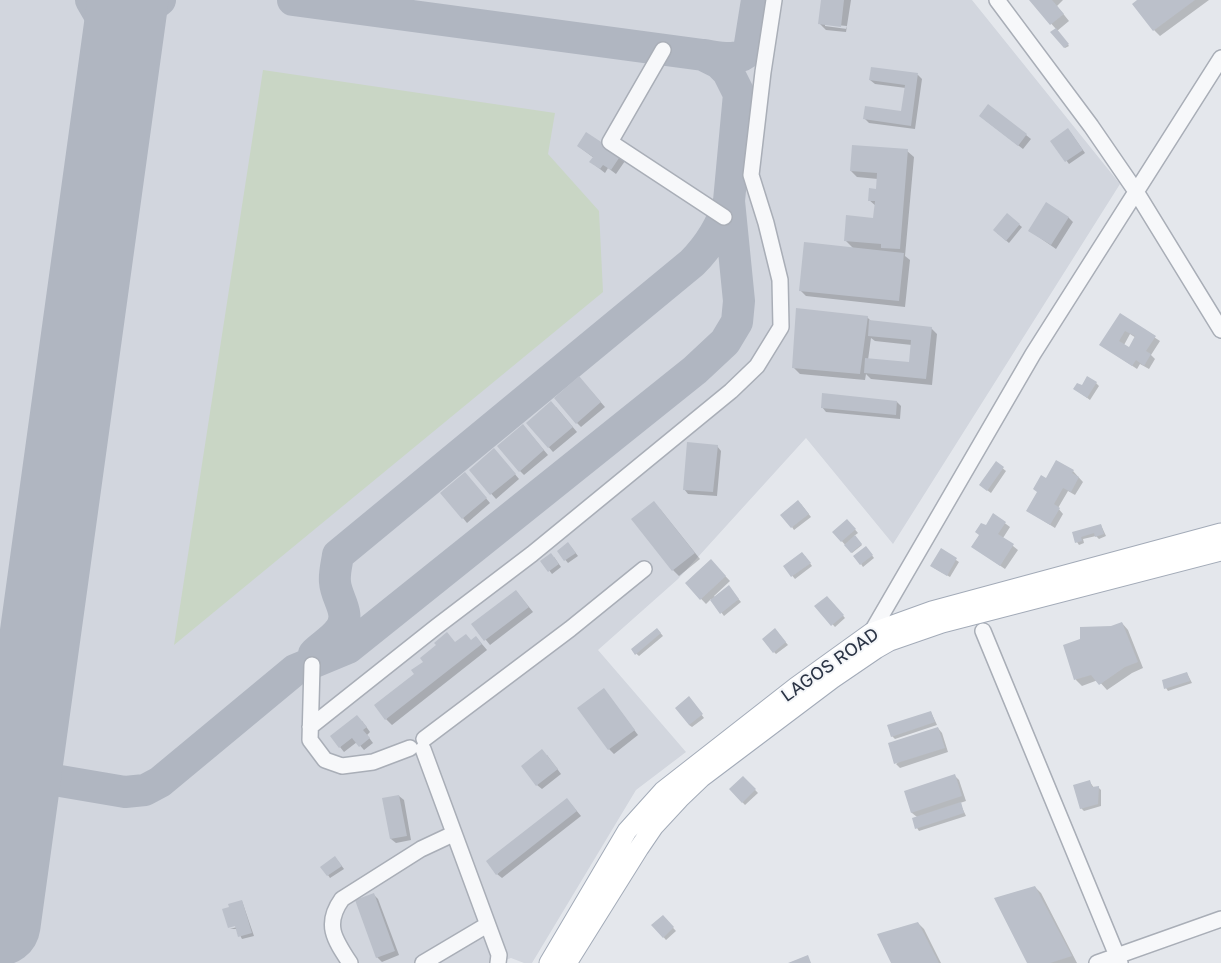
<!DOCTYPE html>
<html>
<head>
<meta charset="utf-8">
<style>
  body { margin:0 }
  canvas { display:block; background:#e4e7ec }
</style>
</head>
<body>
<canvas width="1221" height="963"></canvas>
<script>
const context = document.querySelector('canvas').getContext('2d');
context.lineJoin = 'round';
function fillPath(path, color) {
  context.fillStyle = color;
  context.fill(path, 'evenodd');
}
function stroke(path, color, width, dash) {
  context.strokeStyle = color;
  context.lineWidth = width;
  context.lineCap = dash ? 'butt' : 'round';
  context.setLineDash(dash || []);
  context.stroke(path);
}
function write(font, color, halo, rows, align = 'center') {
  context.font = font + ' "Golos Text",sans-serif';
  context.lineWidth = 4;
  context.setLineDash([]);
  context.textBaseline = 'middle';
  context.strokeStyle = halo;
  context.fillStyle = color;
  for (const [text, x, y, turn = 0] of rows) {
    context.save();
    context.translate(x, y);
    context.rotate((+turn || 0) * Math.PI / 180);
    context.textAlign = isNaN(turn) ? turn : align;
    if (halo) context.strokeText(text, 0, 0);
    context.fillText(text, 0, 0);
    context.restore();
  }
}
fillPath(new Path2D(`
  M0,0H972L1120,184L893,544L806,438L678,579L598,650L686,752L636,790L532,963H524L511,958L496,963H0Z`), '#d2d6de');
fillPath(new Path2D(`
  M263,70L555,113L548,154L599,211L603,292L174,645Z`), '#c9d6c5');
fillPath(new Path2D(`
  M823,0H851L846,32L826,30L820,24ZM825,24L847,26V29L825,26Z
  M1030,0H1063L1057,6L1069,21L1057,31L1069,46L1065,48L1052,32L1056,29Z
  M1139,0H1209L1160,36L1154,30Z
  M918,75L922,79L915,129L869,123L865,119L902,112L906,88L875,84L870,80Z
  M985,120L1026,135L1031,139L1023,149Z
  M1071,133L1085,153L1069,164L1052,141Z
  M578,146L620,156L625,161L616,174L608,168L605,173L591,162L594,158Z
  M907,151L914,157L905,256L910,260L905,307L806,296L800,290L853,248L845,240L875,219L876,206L869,200L877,190L878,179L857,177L851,171Z
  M1007,215L1022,227L1009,243L997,233Z
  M1068,217L1073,222L1056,249L1030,231Z
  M1120,315L1160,341L1151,355L1155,359L1149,369L1140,364L1137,369L1101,345ZM1130,334L1136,338L1130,349L1124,345Z
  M867,317L872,322L931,328L937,334L932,385L871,379L866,374L865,380L800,374L794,368ZM871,338L875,341L912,345L910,364L868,360Z
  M583,382L605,407L581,427L577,423Z
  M1096,383L1099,386L1090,400L1075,389Z
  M897,402L901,406L900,419L826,412L822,407Z
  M556,407L577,432L553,452L528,423Z
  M527,430L548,455L524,475L520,471Z
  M717,446L721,451L717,496L688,494L684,489Z
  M498,454L519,479L496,499L470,470Z
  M996,463L1006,471L991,493L984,488Z
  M1073,471L1083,482L1075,495L1068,491L1058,508L1063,514L1055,528L1028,511L1047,479Z
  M469,478L490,503L467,523L463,518Z
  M801,504L811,517L794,530L792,527Z
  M660,509L700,559L679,576L673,570Z
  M994,515L1010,527L1003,538L1018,550L1005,569L973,547Z
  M847,520L858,533L854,536L862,545L852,553L834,532Z
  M1101,525L1106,536L1099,539L1096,536L1083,539L1084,543L1079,545L1077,542L1074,533Z
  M571,547L578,556L568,563L558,551Z
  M868,550L874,558L863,567L861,564Z
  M941,550L959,562L950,577L934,568Z
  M805,556L812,566L795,579L785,567Z
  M554,557L561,567L552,574L542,561Z
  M711,561L730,581L714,596L715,597L731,590L741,602L724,616L711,599L706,604L686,583Z
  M516,591L533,612L490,645L473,624Z
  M827,597L845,618L835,627L816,606Z
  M1122,623L1128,630L1143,668L1132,673L1107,690L1098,680L1082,686L1076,680L1064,646Z
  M657,629L663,636L639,656L632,650Z
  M778,633L788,645L776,654L774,652Z
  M476,637L487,650L392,725L386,719L456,643L471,641Z
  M1187,673L1192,683L1168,691L1166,688Z
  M608,695L638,735L614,754L609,749Z
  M691,701L704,718L692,727L689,725Z
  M931,712L937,725L895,739L892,736Z
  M362,721L370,732L367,735L373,743L364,750L357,742L344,752L340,747Z
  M938,728L942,733L948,752L900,768L896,764Z
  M547,755L561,774L542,789L537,785Z
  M955,776L959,780L966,801L960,803L966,816L919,831L917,828V817L912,813L905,792Z
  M743,777L758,793L745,805L730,789Z
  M1090,782L1094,788L1098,787L1101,790V806L1084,811L1081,808Z
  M399,796L404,800L411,840L396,843L391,839Z
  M571,804L581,816L502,878L497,874Z
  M338,861L344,869L330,878L328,875Z
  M1035,887L1041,893L1077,963H1028Z
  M374,895L378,899L399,955L382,962L377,957Z
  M242,901L254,936L242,939L237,929H230L241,926Z
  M663,917L676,931L666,940L653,925Z
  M918,923L924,929L941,963H893Z`), '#0003');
stroke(new Path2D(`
  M91,0L110,33L118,75
  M703,55C719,57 738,63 749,50L757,0
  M120,60C128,35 137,15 160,0
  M314,654C322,646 334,639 340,630C352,613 336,599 335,582C334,573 337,563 338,555L692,263C710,245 722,225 729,201
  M19,774L125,792L145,790L160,782L295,670L348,648L695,370L725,342L737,322L739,301L729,201L739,94L728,72L719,63L703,55L293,0`), '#b0b6c1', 32);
stroke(new Path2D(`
  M0,925L128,0`), '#b0b6c1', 81);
fillPath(new Path2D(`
  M821,0H844L841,27L818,24Z
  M1029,0H1052L1064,14L1050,25Z
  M1137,0H1195L1153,31L1132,4Z
  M1056,28L1069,44L1064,48L1050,32Z
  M871,67L918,73L911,126L863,119L865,106L901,111L905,85L869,80Z
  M988,104L1027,134L1018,146L979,116Z
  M1068,128L1083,150L1065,162L1050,141Z
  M586,132L621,155L611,170L603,165L600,169L589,162L593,157L577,146Z
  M852,145L908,149L900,249L881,248V244L844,241L846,215L873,218L875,201H868L869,188L876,189L877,173L850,171Z
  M1046,202L1069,217L1051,245L1028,231Z
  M1007,213L1020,224L1006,241L993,230Z
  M804,242L904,253L899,301L799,291Z
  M796,308L868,316L860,374L792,368Z
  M1120,313L1156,336L1146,351L1151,354L1144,366L1136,360L1132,366L1099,345ZM1125,331L1135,336L1129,347L1119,341Z
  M869,320L932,327L926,379L864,373L865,358L909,362L911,340L868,336Z
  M579,376L601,402L576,424L554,398Z
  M1087,376L1097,382L1087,398L1073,389L1077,383L1082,385Z
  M822,393L897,401L896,415L821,408Z
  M551,401L573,427L548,448L526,423Z
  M523,424L544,450L519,472L497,446Z
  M687,442L718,445L713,492L683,490Z
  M494,448L516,474L490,495L469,470Z
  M1056,460L1074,470L1072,473L1079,477L1071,492L1063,488L1054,504L1060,508L1050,525L1026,511L1037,492L1033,489L1041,475L1046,478Z
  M996,461L1004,467L987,491L979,485Z
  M465,472L487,498L462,519L440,493Z
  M798,500L809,514L791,528L780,515Z
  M654,501L695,553L672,571L631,519Z
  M993,513L1006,522L998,534L1014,544L1000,566L971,547L979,535L975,532L981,523L986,525Z
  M847,519L856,529L841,542L832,532Z
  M1101,524L1104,534L1095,537L1094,533L1081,537L1082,541L1075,543L1072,532Z
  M855,535L862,544L851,553L844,545Z
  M568,542L576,553L564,561L557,551Z
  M866,546L873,555L860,565L853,556Z
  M941,548L957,558L947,576L930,566Z
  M802,552L811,563L791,577L783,566Z
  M551,553L559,564L548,572L540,561Z
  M711,559L726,576L700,600L685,583Z
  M729,585L739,599L720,614L710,600Z
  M516,590L529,607L484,641L471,624Z
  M827,596L844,615L831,626L814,606Z
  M1122,622L1138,662L1125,667L1099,685L1091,675L1074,680L1063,645L1080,639V627L1111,626Z
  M657,628L661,633L635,655L631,649Z
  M775,628L786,642L773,653L762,639Z
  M447,632L455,642L466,634L471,640L476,636L482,644L385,720L374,705L414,674L411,670L423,662L420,658L436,645L434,643Z
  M1187,672L1190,681L1164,689L1162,680Z
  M604,688L635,730L608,750L577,708Z
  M689,696L703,714L689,725L675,708Z
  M931,711L935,722L891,737L887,725Z
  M357,715L367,727L363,730L370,738L359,747L352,738L339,748L330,736Z
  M938,727L945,748L894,764L888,743Z
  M542,749L558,769L536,786L521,766Z
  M955,774L962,796L911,813L904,791Z
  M743,776L756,789L742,803L729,789Z
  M1090,780L1092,787L1099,786L1098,804L1080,809L1073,785Z
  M399,795L407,836L390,839L382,798Z
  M567,798L577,811L496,875L486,861Z
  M961,802L964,813L915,829L912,818Z
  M335,856L342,866L327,876L320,867Z
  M1035,886L1072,956L1050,963H1027L994,898Z
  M374,893L395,951L376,958L355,900Z
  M242,900L252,933L238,937L235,926L228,928L222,909L229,907L228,904Z
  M663,915L674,927L663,938L651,925Z
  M918,922L939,963H891L877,934Z
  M808,955L811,963H788Z`), '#bbc0ca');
const minor = new Path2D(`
  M997,0L1091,126L1135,190L1221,330
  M663,50L610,142L724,217
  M983,631L1120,963
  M871,633L1033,354L1221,58
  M312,665L310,740L325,760L342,766L373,762L410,748
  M310,727L436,627L532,554L731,391L757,366L781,327L780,280L766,223L751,175L763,72L774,0
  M424,739L570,629L644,569
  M423,749L499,955L498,963
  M350,963C334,939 324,924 342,899L421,849L453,834
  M423,963L487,925
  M1097,963L1221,919`);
const major = new Path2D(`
  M549,963L627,831L663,791L796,687L871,633L932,611L1221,533
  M567,963L639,848L654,826L679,799L702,777L832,679L876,649L890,641L942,623L1221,551`);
stroke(minor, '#a9aeb7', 18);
stroke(major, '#a3abb8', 21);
stroke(minor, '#f7f8fa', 15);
stroke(major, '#fff', 19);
write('18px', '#2b3445', '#f4f6f9', [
  ["LAGOS ROAD",830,665,-35]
]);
</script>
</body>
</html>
